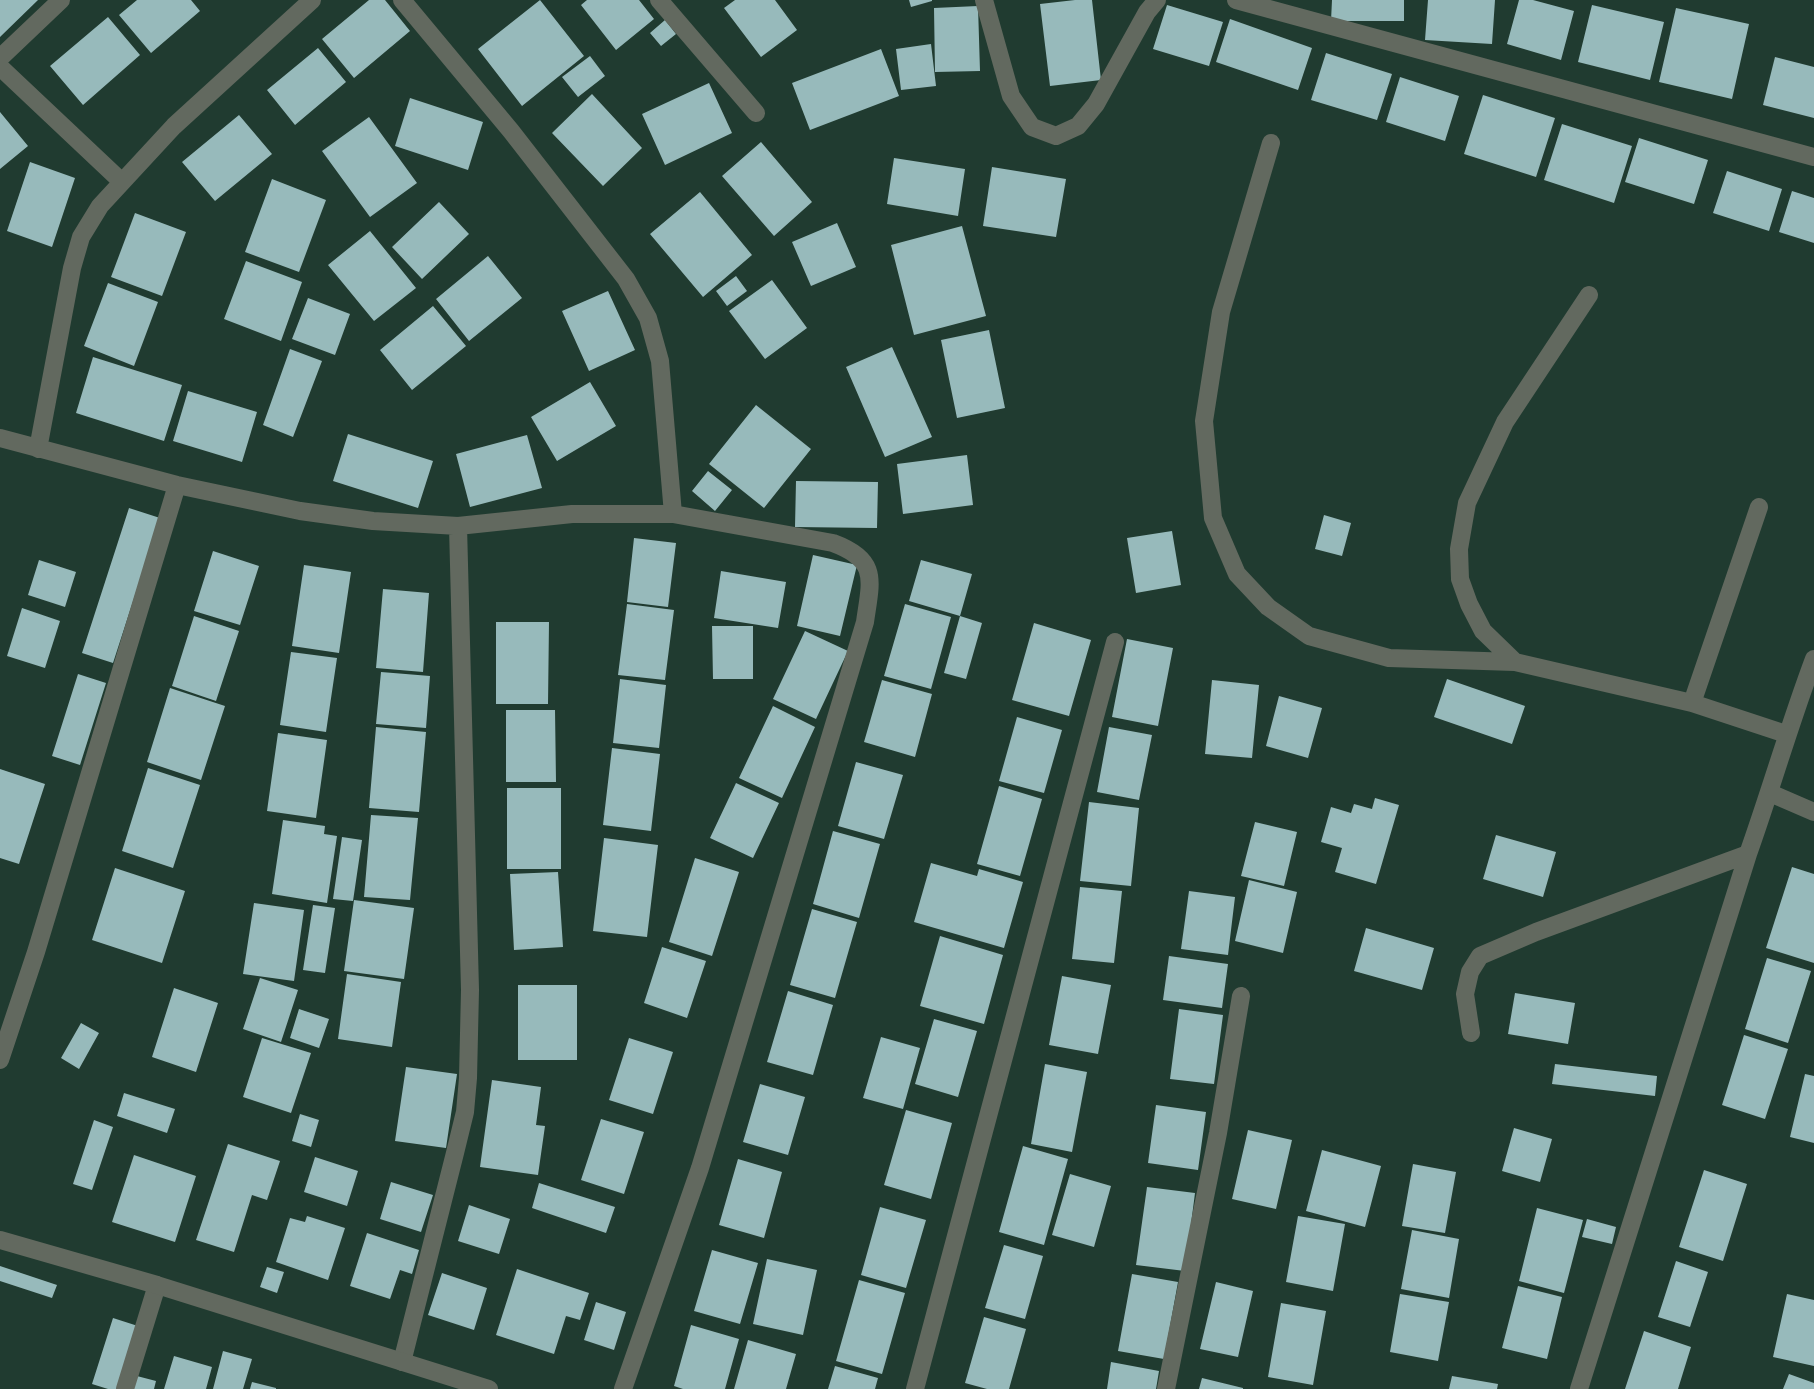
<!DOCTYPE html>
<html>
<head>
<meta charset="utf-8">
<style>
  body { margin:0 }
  canvas { display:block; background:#203b30 }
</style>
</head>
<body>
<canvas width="1814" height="1389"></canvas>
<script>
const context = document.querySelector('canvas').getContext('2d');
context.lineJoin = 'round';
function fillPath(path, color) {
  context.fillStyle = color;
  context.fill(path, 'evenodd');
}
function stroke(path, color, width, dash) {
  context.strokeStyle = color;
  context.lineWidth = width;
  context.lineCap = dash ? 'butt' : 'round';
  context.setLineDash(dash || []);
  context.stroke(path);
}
fillPath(new Path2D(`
  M0,0H38L0,37Z
  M137,0H191L200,11L151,53L119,15Z
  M369,0H385L410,31L354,78L322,39Z
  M540,0L584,56L522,106L478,49Z
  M587,0H639L654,19L616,50L581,5Z
  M735,0H775L797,30L761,57L724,8Z
  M909,0H932V1L911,7Z
  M1075,0H1092L1101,80L1050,86L1040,4Z
  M1332,0H1404V21H1331Z
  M1428,0H1495L1492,44L1425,40Z
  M1519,0H1533L1574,11L1561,60L1507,44Z
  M1167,5L1223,22L1209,66L1153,49Z
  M1592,5L1664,22L1650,80L1578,62Z
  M978,6L980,71L935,72L934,8Z
  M1676,8L1749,24L1732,99L1659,82Z
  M108,17L140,55L83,105L50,66Z
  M1230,19L1312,48L1298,90L1216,62Z
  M665,20L676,34L661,46L650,33Z
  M931,44L936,86L901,90L896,49Z
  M318,48L346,82L295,125L267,90Z
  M881,49L899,96L810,130L792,83Z
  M1326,53L1392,74L1377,120L1311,100Z
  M590,56L605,76L578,97L562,77Z
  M1775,57L1814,67V118L1763,105Z
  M1400,77L1459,96L1445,141L1386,122Z
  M709,83L732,133L665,165L642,114Z
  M592,94L642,148L603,186L552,133Z
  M1483,95L1555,118L1536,177L1464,154Z
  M410,98L483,122L468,170L395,146Z
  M0,112L28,146L0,169Z
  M239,115L272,154L215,201L182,162Z
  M369,117L417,183L370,217L322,151Z
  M1562,124L1632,146L1614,203L1544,180Z
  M1639,138L1708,160L1694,204L1625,182Z
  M761,142L812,202L774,236L722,176Z
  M894,158L965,169L958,216L887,204Z
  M30,162L75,178L52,247L7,231Z
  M992,167L1066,179L1056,237L983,226Z
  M1727,171L1782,189L1769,231L1713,213Z
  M272,179L326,200L299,272L245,252Z
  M1792,191L1814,198V243L1779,232Z
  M700,192L752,255L703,297L650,234Z
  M439,202L469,234L422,279L392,247Z
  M135,213L186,232L162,296L111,277Z
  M837,223L856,267L811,286L792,242Z
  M962,226L986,316L914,335L891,245Z
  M370,231L416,288L374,321L328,265Z
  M488,256L522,298L469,341L436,299Z
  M246,261L302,282L281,341L224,319Z
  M736,276L747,291L727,306L716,291Z
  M772,280L807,328L765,359L729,311Z
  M108,283L158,302L134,366L84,346Z
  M608,291L635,350L589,371L562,311Z
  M308,298L350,314L335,355L292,339Z
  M433,306L466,346L412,390L380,350Z
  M989,330L1005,408L957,418L941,340Z
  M892,347L932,437L885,457L846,367Z
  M290,349L322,361L293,437L263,425Z
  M93,357L182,385L164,441L76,413Z
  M590,382L616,426L557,461L531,417Z
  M188,391L257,412L242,462L173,441Z
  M756,405L811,449L764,508L709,464Z
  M348,434L433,461L418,508L333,481Z
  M527,435L542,488L470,507L456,454Z
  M967,455L973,505L903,514L897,464Z
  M708,471L732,490L715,511L692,491Z
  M796,481L878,482L877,528L795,527Z
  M129,508L160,518L113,663L82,653Z
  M1324,515L1351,523L1342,556L1315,549Z
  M1172,531L1181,585L1136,593L1127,538Z
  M634,538L676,543L668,607L627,602Z
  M213,551L259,566L240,625L194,611Z
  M813,555L857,565L840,636L797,626Z
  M39,560L76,572L65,607L28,595Z
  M921,560L972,574L960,616L909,601Z
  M304,565L351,572L339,653L292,646Z
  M721,571L786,582L778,628L714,618Z
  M383,589L429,593L423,672L376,668Z
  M627,604L674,610L665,680L618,675Z
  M905,604L951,617L931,689L884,676Z
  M22,608L60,621L45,668L7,656Z
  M194,616L239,631L216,701L172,686Z
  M960,616L982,623L966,679L944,673Z
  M496,622H549L548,704H496Z
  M1034,623L1091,640L1069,716L1012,700Z
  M712,626H753V679H713Z
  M805,631L848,651L816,719L773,699Z
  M1127,639L1173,648L1158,726L1112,717Z
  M291,652L337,658L326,732L280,725Z
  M381,672L430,676L426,728L376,724Z
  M78,674L106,683L80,765L52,756Z
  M620,679L666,685L659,748L613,743Z
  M1447,679L1525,706L1512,744L1434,717Z
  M882,680L932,694L915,757L864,742Z
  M1212,680L1259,685L1252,758L1205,754Z
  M170,688L225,706L201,780L147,762Z
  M1279,696L1322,708L1308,758L1266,746Z
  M773,706L815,727L782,798L739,778Z
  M506,710H555L556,782H506Z
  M1017,717L1062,730L1044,793L999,781Z
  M376,727L426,732L419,812L369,808Z
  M1109,727L1152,735L1139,800L1097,792Z
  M278,733L327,740L316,818L267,811Z
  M612,748L660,754L651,831L603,825Z
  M856,762L903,775L884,839L838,826Z
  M148,768L200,785L173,868L122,851Z
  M0,769L45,784L19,864L0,858Z
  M736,783L779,803L753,858L710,838Z
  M999,786L1042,799L1020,876L977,864Z
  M507,788H561V869H507Z
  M1375,798L1399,805L1376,884L1335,872L1342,848L1321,842L1331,807L1351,813L1354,804L1372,809Z
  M1089,802L1139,808L1131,886L1080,881Z
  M371,815L418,818L410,900L364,897Z
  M283,820L325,826L324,834L337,836L327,903L272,894Z
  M1255,822L1297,832L1284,886L1241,876Z
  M833,831L880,844L859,918L813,904Z
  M1496,835L1556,852L1543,897L1483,879Z
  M342,837L362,840L353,901L333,899Z
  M604,838L658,845L647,937L593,931Z
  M695,858L739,872L712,956L669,942Z
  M931,863L977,876L979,869L1023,882L1004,948L914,922Z
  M1792,867L1814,874V963L1766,948Z
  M115,868L185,891L162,963L92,940Z
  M558,872L563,947L514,950L510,874Z
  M1249,880L1297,892L1283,953L1235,941Z
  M1080,887L1122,891L1114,963L1072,959Z
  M1189,891L1235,897L1228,955L1181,949Z
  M354,900L414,908L404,979L344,971Z
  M254,903L304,910L294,981L243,974Z
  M313,905L335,908L325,973L303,970Z
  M812,909L857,922L835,998L790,985Z
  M1366,928L1434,948L1422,990L1354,971Z
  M940,936L1003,955L984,1024L920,1006Z
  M662,947L706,961L687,1018L644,1003Z
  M1169,956L1228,964L1222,1008L1163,1000Z
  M1767,958L1811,971L1788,1043L1745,1029Z
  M347,974L401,982L392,1047L338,1039Z
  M1062,976L1111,985L1098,1054L1049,1045Z
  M260,978L298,990L281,1042L243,1029Z
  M518,985H577V1060H518Z
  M174,988L218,1003L196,1072L152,1057Z
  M788,991L833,1005L813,1075L767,1062Z
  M1515,993L1575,1003L1568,1044L1508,1034Z
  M299,1009L329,1019L319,1048L290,1038Z
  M1179,1009L1223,1015L1214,1084L1170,1079Z
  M934,1019L977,1031L958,1097L915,1084Z
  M81,1023L99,1033L79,1069L61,1058Z
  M1744,1035L1788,1049L1765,1119L1722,1105Z
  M881,1037L920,1048L903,1109L863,1098Z
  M262,1038L311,1053L291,1113L243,1097Z
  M629,1038L673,1052L653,1114L609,1100Z
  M1045,1064L1087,1072L1072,1152L1031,1144Z
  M1555,1064L1657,1076L1655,1096L1552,1084Z
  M406,1067L457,1074L446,1148L395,1141Z
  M1805,1074L1814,1076V1143L1790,1137Z
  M492,1080L541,1087L536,1125L545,1126L538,1175L480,1167Z
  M760,1084L805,1097L788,1155L743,1142Z
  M124,1093L175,1109L167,1133L117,1116Z
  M1156,1105L1206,1112L1198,1170L1148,1163Z
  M906,1110L952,1123L931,1199L884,1185Z
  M300,1114L319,1120L311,1147L292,1141Z
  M601,1119L644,1132L624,1194L581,1180Z
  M94,1120L113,1127L92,1190L73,1184Z
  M1514,1128L1552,1139L1540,1182L1502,1171Z
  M1248,1130L1292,1140L1276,1209L1232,1199Z
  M228,1144L280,1161L267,1200L252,1195L234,1252L196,1240Z
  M1023,1146L1068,1159L1044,1245L999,1232Z
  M1322,1150L1381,1166L1365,1227L1306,1211Z
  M134,1155L196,1176L175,1242L112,1222Z
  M315,1157L358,1171L347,1206L304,1192Z
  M738,1159L782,1172L764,1238L719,1225Z
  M1413,1164L1456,1172L1445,1233L1402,1226Z
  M1704,1170L1747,1184L1723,1261L1679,1247Z
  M1070,1174L1111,1186L1094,1247L1052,1235Z
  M391,1182L433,1195L421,1232L380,1219Z
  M539,1183L615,1207L606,1233L532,1208Z
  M1147,1187L1195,1193L1185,1271L1136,1265Z
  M469,1205L510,1219L499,1254L458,1241Z
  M880,1207L926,1220L906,1288L861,1275Z
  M1537,1208L1583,1220L1564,1293L1519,1281Z
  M307,1216L345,1228L328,1280L276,1262L290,1218L305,1222Z
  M1298,1216L1345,1224L1333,1291L1286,1282Z
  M1587,1219L1616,1227L1612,1244L1582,1237Z
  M1412,1230L1459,1239L1449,1298L1401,1289Z
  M367,1233L419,1250L412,1274L400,1270L390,1299L350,1286Z
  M1004,1245L1043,1256L1025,1319L985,1308Z
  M712,1250L758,1263L740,1324L694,1311Z
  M767,1259L817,1270L803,1335L753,1324Z
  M1676,1261L1708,1272L1690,1327L1658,1317Z
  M0,1266L57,1285L52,1298L0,1281Z
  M267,1267L284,1272L277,1293L260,1287Z
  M517,1269L589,1293L580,1320L566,1316L554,1354L496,1335Z
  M442,1273L487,1288L474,1330L428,1315Z
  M1132,1274L1178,1282L1164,1359L1118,1351Z
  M859,1280L905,1293L882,1374L836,1361Z
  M1216,1282L1253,1291L1238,1357L1200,1349Z
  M1518,1286L1562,1297L1547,1359L1502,1348Z
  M1400,1294L1449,1302L1438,1361L1390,1352Z
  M1787,1294L1814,1300V1366L1773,1357Z
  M596,1302L626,1312L614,1350L584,1340Z
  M1281,1303L1326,1311L1313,1385L1268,1377Z
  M984,1317L1026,1329L1009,1389H987L965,1383Z
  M113,1318L141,1327L122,1389H108L92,1384Z
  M691,1325L739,1339L725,1389H683L674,1386Z
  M1644,1331L1691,1347L1678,1389H1625Z
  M748,1340L796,1354L786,1389H734Z
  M223,1351L252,1359L243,1389H213Z
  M174,1356L212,1367L206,1389H164Z
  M1111,1362L1159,1371L1156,1389H1107Z
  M835,1366L878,1378L875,1389H828Z
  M1789,1374L1814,1383V1389H1783Z
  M133,1375L156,1381L154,1389H129Z
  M1452,1376L1498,1384L1497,1389H1449Z
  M1202,1378L1243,1388V1389H1199Z
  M252,1382L276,1388V1389H250Z`), '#97babb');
stroke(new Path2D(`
  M402,0L511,131L626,279L648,318L660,361L673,514
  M659,0L756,113
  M984,0L1011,96L1032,127L1056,136L1078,126L1096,104L1147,12L1157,0
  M1236,0L1814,157
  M0,58L61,0
  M0,67L122,182
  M1271,143L1221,312L1204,421L1213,518L1237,574L1268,607L1309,636L1389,658L1515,662
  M1589,295L1505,422L1467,503L1459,549L1460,579L1469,604L1483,631L1515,662L1692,703L1786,734
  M0,438L177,485L300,511L373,521L458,526L572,514H673L833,543C879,560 871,580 865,622L700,1168L623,1389
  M38,449L72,268L81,237L100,206L174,126L312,0
  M1692,703L1759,507
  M1770,793L1814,812
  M1471,1033L1465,994L1470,972L1480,956L1536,932L1748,854
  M0,1060L36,952L177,485
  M402,1362L455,1153L465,1112L468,1078L470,990L458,526
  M125,1389L157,1285
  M915,1389L1115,642
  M1166,1389L1218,1133L1241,996
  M1579,1389L1748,854C1771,789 1790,723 1814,659`), '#62695f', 18);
stroke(new Path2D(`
  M0,1240L157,1285L489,1389`), '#62695f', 18);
</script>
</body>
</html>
